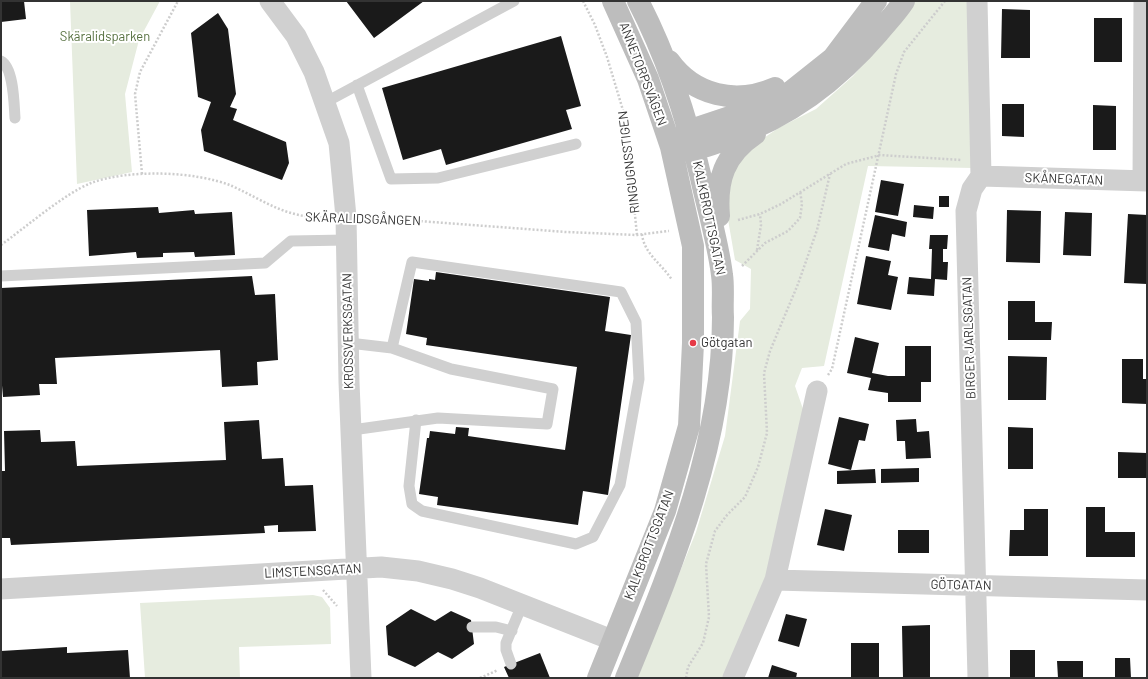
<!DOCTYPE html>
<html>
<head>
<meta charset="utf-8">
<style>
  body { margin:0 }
  #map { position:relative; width:1148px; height:679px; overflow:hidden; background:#fff; font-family:Barlow,sans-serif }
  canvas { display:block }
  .frame { position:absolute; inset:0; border:2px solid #333; pointer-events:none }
</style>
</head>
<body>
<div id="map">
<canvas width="1148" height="679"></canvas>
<div class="frame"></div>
</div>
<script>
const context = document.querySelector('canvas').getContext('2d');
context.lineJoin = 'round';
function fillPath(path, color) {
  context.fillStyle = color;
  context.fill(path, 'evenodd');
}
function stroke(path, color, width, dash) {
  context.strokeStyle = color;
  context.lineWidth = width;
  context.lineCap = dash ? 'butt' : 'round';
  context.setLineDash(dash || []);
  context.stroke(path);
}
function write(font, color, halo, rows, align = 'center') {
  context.font = font + ' Barlow,sans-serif';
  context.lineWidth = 4;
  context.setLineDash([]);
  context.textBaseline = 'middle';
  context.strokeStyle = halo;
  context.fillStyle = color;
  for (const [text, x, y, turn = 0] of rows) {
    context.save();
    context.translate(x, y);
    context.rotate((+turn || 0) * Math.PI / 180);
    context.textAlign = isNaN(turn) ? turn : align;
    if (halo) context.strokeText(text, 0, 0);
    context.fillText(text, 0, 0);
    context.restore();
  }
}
fillPath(new Path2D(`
  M70,1H160L139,40L125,94L132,172L77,184Z
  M911,1H973V168L868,166L824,366L802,368L795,386L803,409L763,592L726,678H637L696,532L725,436L740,321L750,309L751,269L735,260L725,202L734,169L752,146L780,127L816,109L853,76L894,29Z
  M313,595L322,597L330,608L331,644L239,647L240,678H145L140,603Z`), '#e6ecdf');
fillPath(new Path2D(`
  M1,1H24L26,19L1,22Z
  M346,1H424L374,38Z
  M1002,9L1030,10V58H1001Z
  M218,13L228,29L236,94L230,107L237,109L233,120L286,142L289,163L282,180L204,151L201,130L211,102L198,97L191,33Z
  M1094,18H1122V62H1094Z
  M561,36L581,106L566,110L572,129L446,165L441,149L403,160L382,88Z
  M1002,104H1024V137L1002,136Z
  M1093,105L1116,106V150H1093Z
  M881,180L904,184L898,216L875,212Z
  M939,196H949V207H939Z
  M914,205L934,207L933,219L913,217Z
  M158,207L159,213L194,210L195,214L232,212L235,255L195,257L194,252L163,253V257L137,258L136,252L89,256L87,210Z
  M1007,210L1041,211L1040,263L1006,262Z
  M1065,212L1092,213L1091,256L1063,255Z
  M1128,214L1147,215V284L1124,283Z
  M875,215L907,222L905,237L892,234L889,251L868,247Z
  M930,235H948L947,249H943V262H948L947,280L935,279L934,296L907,294L909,277L931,279L932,249H929Z
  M866,256L891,261L888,275L898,277L891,310L857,304Z
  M436,272L610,297L605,331L631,335L608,495L583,491L578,525L437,505L438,497L419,494L427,438H429L430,431L455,434L456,427L469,428L468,436L565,450L577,367L426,345L427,338L406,334L414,279L429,281V279L435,280Z
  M252,276L255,295L275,294L278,360L257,362L258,385L222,387L220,350L55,358L57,384H39L40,395L3,397L1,374V288Z
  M1008,301H1035V322H1052L1051,340H1008Z
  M855,337L879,343L872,373L888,376H905V346H931V382H921V402H888V393L868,390L871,378L847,373Z
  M1008,356L1047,357L1046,400H1008Z
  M1122,359H1143V379H1147V404L1122,403Z
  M839,417L869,424L865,441L859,440L851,470L828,464Z
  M916,419L917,432L929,431L931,458L906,459L905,441H897L896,420Z
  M259,420L262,459L283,458L285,486L313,485L316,531L278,532V525L264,526L265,533L11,545L10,538H1V471H5L4,431L40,430L41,442L75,441L77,466L226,460L224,422Z
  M1008,427L1033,428V469H1008Z
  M1118,452L1147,453V478H1118Z
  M919,468V482L881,483V469Z
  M875,469L876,483L837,484V471Z
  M1086,507H1105V532H1135V557H1086Z
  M825,509L852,515L844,551L817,545Z
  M1024,509H1048V556H1009L1010,530H1024Z
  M898,530H929V553H898Z
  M411,609L435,621L451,611L471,620L474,644L452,659L438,652L415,667L388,655L386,626Z
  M786,614L807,619L799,647L778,641Z
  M930,625V678H903L902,626Z
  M851,643H879V678H851Z
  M67,647V653L128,650L130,678H1V651Z
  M1010,650H1035V678H1010Z
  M540,653L550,678H509L504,667Z
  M1115,658H1130L1131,678H1115Z
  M1057,661H1083V678H1058Z
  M772,665L797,673L796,678H768Z`), '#1a1a1a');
stroke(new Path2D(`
  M583,1L595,25L607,57L625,117L637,235
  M142,174L135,94L140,72L178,1
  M365,217L566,232L637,235L669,231
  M738,220L760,214L781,204L846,164L880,155L961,160
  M642,234C644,254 662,264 672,280
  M1,245C26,227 64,194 91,183C128,169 196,171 232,186C265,201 287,219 326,217
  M757,250L761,225L760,214
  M742,266L765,243L788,231L800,218L802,204L800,191
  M828,375L832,369L896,74L904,52L945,1
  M323,590L337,606
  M480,678L498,670
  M686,678L688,667L703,643L709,617L706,564L715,531L727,515L745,497L758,467L767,433L764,373L770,351L798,284L817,230L830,174`), '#cdcdcd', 2.5, [2, 2]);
stroke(new Path2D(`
  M1,61C14,68 14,105 15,118
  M357,85L391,179L438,178L576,144
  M326,102L514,1
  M1,276L265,263L291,241L346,240
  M349,343L392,348L451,369L553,389L547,424L438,418L352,430
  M392,348L412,262L621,292L636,322L639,379L620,485L593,537L576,544L422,511L412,504L409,486L416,420
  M472,627H496L512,631
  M511,664L506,650V643L522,605`), '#d0d0d0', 11);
stroke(new Path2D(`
  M270,1L296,36L314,72L339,143L346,217L349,382L361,678
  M977,1L981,176L972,189L966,211L978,678
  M981,176L1147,181
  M1143,181L1144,1
  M775,580L1147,590
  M1,589L381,567L418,571L452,579L480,588L612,640
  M733,678L775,580L817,391`), '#d0d0d0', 21);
stroke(new Path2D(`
  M669,61C694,96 736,105 775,88
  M678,141L688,131L769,104L789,93L833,58L876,1
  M680,148C699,151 709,145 727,139C789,117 836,82 879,32C887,22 897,12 904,1
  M719,216C716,180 724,155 755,134
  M598,678L665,511L689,426L693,343V246L671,147L648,79L613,1
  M626,678C673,563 723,444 723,317C722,304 724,288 722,275C718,242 708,210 701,178C687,119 666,55 638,1`), '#bdbdbd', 22);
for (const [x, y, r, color] of [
  [693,343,4,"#e63946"]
]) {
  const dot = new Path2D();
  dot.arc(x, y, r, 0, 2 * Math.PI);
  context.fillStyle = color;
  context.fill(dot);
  stroke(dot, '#fff', 1.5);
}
write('13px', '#56703f', '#fff', [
  ["Skäralidsparken",105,37]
]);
write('13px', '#333', '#fff', [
  ["ANNETORPSVÄGEN",643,74,69],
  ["RINGUGNSSTIGEN",629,162,-97],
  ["SKÅNEGATAN",1064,179,2],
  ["KALKBROTTSGATAN",709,218,78],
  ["SKÄRALIDSGÅNGEN",363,219,2],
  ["KROSSVERKSGATAN",348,331,-91],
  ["BIRGER JARLSGATAN",969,338,-92],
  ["KALKBROTTSGATAN",649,545,-69],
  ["LIMSTENSGATAN",313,571,-3],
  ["GÖTGATAN",961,585,1]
]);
write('13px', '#333', '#fff', [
  ["Götgatan",701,343]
], 'left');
</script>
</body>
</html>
